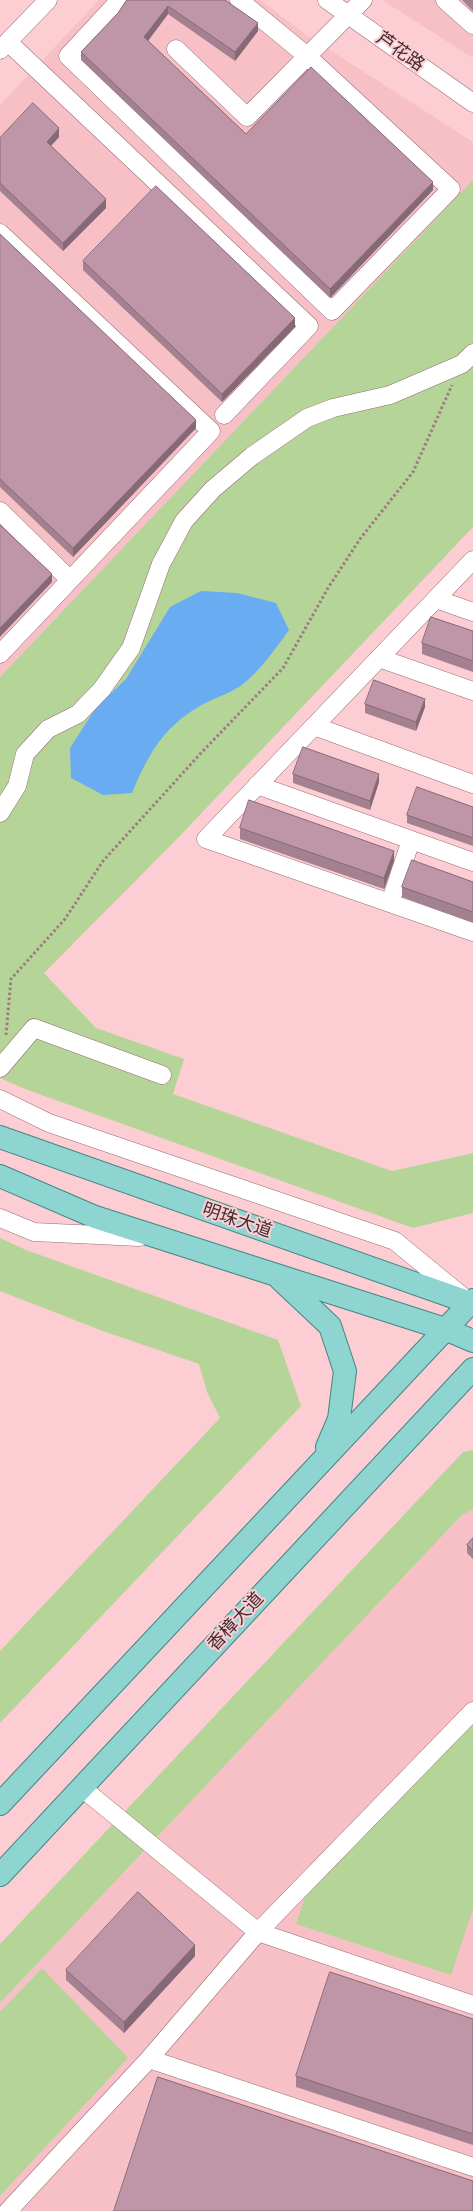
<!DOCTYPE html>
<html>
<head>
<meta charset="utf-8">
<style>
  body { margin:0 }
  canvas { display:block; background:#fccdd2 }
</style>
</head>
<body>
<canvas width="473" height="2211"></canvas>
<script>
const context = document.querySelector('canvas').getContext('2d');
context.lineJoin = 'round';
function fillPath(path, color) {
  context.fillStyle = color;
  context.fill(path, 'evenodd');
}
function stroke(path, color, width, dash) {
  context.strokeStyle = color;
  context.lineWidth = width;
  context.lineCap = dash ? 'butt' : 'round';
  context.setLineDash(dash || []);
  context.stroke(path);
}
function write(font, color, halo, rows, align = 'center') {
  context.font = font + ' Helvetica,"Noto Sans SC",sans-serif';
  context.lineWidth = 4;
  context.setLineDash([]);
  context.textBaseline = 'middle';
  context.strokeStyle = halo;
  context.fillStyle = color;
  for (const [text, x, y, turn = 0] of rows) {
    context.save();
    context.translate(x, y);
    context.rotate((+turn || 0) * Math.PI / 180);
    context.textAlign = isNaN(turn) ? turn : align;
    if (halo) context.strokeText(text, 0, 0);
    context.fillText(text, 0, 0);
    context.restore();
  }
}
fillPath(new Path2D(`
  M99,0H260L305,34L473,142V180L0,677V105Z
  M382,0H473V58Z
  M473,1509V2211H0V2003L461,1516Z`), '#f7c0c6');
fillPath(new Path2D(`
  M473,180V527L175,841L44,973L96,1028L184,1059L173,1094L392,1171L473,1153V1213L413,1228L25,1089L0,1078V677Z
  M0,1238L26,1250L278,1340L301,1406L0,1723V1651L220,1418L207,1392L199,1364L103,1331L0,1291Z
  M473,1450V1509L461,1516L0,2003V1944L463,1452Z
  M473,1723V1909L451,1975L296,1924L305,1897Z
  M42,1968L128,2058L0,2196V2012Z`), '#b4d597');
fillPath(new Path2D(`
  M201,591L237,593L276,603L289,630C277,647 256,676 239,687C226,695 211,699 198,707C162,729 148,755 132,793L103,795L71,778L70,748L95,709L126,679L170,607Z`), '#6aacf1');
const minor = new Path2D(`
  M120,0L68,56L332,311L451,189L307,56L239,0
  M327,0L473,103
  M445,0L473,25
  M8,42L309,326L224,415
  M176,49L247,117L363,0
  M0,50L48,0
  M0,233L211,431L0,654
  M0,511L70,580
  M473,560L206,839L473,932
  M436,599L473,612
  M379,658L473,691
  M314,726L473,784
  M257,785L473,862
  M0,813L17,786L25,754L48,729L78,714L102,689L131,648L161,564L184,521L213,489L252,456L307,418L333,408L390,395L462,364L473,353
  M390,903L411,840
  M0,1068L34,1028L162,1075
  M0,1099L49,1123L395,1241L462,1296
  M0,1218L34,1232L139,1237
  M473,1711L258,1932L149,2059L473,2167
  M82,1788L258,1932L473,2005
  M8,2211L149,2059`);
const major = new Path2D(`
  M0,1137L473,1304
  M0,1176L95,1217L445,1329L473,1341
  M280,1279L330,1326L345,1371L339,1419L327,1447
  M0,1804L473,1300
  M0,1875L473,1369`);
stroke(minor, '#986d73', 19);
stroke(major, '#428784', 24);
stroke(new Path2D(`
  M6,1035L11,979L65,919L103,861L201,753L283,668L328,588L360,539L413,472L452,385`), '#9d7c80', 3, [2.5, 2.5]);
stroke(minor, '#fff', 18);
stroke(major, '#8ed4d1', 22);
fillPath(new Path2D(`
  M127,0H225L258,31L235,61L168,14L148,41L246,134L433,190L330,298L81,60V52L118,13Z
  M462,0H473V11Z
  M59,137L51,146L106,208L63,251L0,191V138Z
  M0,234L196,428L73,557L0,487Z
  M83,261L295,327L222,402L83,270Z
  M473,631V672L422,654V643Z
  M365,704L425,707L416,731L365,713Z
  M293,774L379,782L370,810L293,783Z
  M473,807V846L407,823V815Z
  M240,828L394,861L384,889L240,839Z
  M473,882V923L402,897V887Z
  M473,1538V1559L467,1553V1545Z
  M195,1956L124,2033L66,1980V1970Z
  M473,2019V2145L296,2087V2076Z`), '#a48190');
fillPath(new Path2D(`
  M168,6V14L144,46V37Z
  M258,23V31L235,61V52Z
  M59,128V137L47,150V142Z
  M433,182V190L330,298V289Z
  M106,199V208L63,251V243Z
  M295,318V327L222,402V394Z
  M196,420V428L73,557V548Z
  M52,574V582L0,637V628Z
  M425,699V707L416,731V722Z
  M379,774V782L370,810V801Z
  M394,851V861L384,889V878Z
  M195,1945V1956L124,2033V2022Z`), '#866976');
const building = new Path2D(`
  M127,0H225L258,23L235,52L168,6L144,37L246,134L311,67L433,182L330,289L81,52L118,13Z
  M33,103L59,128L47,142L106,199L63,243L0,183V138Z
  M156,186L295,318L222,394L83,261Z
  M0,234L196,420L73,548L0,479Z
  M0,525L52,574L0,628Z
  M431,617L473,631V661L422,643Z
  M374,680L425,699L416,722L365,704Z
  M303,747L379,774L370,801L293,774Z
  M417,787L473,807V838L407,815Z
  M249,800L394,851L384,878L240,828Z
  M412,860L473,882V912L402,887Z
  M473,1538V1551L467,1545Z
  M138,1892L195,1945L124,2022L66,1970Z
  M330,1972L473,2019V2134L296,2076Z
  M158,2077L473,2181V2211H114Z`);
fillPath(building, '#bf96a8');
stroke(building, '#866976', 1);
write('18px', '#3f2d2f', '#fccdd2', [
  ["芦花路",400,52,35],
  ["明珠大道",237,1221,19],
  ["香樟大道",236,1622,-47]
]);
</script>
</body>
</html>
